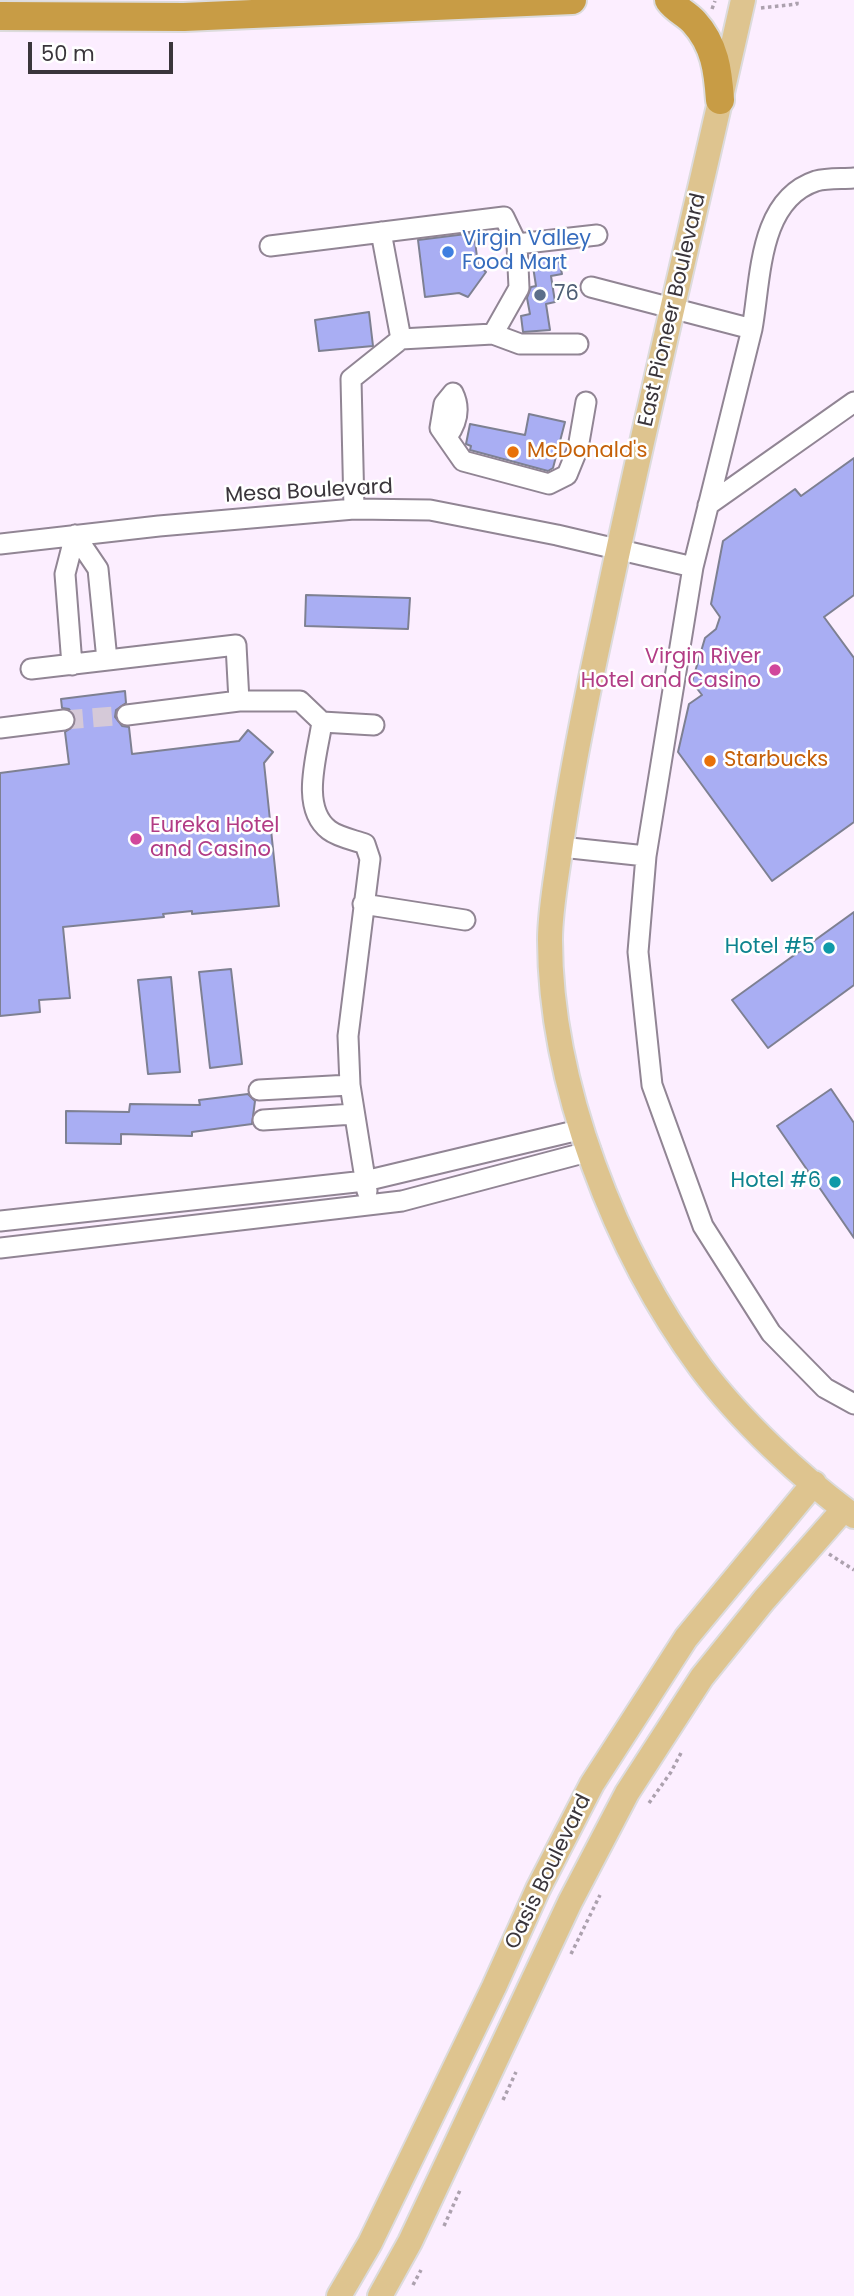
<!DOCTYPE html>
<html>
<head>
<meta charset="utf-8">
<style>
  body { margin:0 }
  #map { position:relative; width:854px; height:2296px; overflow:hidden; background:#fceeff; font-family:Poppins,sans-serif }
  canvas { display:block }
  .scale { position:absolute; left:28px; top:42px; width:145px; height:32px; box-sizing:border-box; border:4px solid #3a353b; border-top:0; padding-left:9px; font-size:21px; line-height:24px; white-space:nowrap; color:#3a353b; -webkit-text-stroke:5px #fff; paint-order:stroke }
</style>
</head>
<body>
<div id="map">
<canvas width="854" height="2296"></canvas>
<div class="scale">50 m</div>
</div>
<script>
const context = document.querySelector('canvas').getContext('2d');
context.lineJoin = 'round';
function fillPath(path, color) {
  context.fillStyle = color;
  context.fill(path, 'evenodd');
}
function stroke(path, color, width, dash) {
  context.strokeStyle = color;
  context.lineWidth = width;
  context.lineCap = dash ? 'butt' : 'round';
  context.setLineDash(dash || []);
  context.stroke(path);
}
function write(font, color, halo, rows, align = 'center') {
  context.font = font + ' Poppins,sans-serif';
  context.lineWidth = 5;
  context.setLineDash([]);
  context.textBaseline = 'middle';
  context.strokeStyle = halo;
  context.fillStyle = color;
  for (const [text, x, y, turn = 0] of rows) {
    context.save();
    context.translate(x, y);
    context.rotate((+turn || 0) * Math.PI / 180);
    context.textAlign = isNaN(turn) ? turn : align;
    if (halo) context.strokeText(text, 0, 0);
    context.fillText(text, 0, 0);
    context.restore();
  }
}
const building = new Path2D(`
  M474,233L478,265L486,272L468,297L459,293L425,297L418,240Z
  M558,256L562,274L551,276L555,302L546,304L550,330L523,332L521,316L530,314L527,298L531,287L536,286L532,260Z
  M369,312L373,346L319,351L315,320Z
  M529,414L565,422L553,468L548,471L470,450L471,446L466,444L470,424L525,435Z
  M854,458V595L824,617L854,658V822L772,881L678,752L689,704L702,695L692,682L705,638L716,629L720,617L711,604L723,541L795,489L801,496Z
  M306,595L410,598L408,629L305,626Z
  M125,691L126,703L116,710L115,717L122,726L129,727L132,754L239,741L248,730L273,752L264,763L279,906L192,914V911L163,914L164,917L63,927L70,998L39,1000L40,1012L0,1016V773L69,764L65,732L75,725L76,718L69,709L62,708L61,699Z
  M854,912V985L768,1048L732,1000Z
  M231,969L242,1064L210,1068L199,972Z
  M171,977L180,1072L148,1074L138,980Z
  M831,1089L854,1123V1238L777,1126Z
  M248,1094L255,1101L252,1124L192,1132V1136L121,1134V1144L66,1143V1111L129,1112L130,1104L200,1105L199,1100Z`);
fillPath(building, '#a9aef3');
stroke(building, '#7e8092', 2);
stroke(new Path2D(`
  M64,720L127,715`), '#d5c9d8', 19, [19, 10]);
const minor = new Path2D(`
  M381,232L401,339L493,334L519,288L517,244
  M270,246L504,217L517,244L597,235
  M591,287L752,329L693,567
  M752,329C761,280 758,200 816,181C827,178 842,179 854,178
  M493,334L520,344H578
  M447,437C457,423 461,409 453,393L444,404L440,428L463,461L549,484L567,475L578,448L586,402
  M708,505L854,402
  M354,509L351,379L401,339
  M75,535L98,569L107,660
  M0,544L159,526L354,509L430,510L557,535L693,567L646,856L561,847
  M72,665L65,574L75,535
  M31,669L236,645L239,701
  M127,715L239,701H300L322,722L374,725
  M322,722C318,753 299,807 329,830C338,837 354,840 365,844L370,859L348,1036L350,1085L367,1191
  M0,728L64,720
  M646,856L638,952L652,1085L703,1226L771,1333L825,1388L854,1404
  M363,904L465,920
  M259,1090L350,1085
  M263,1120L354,1114
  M0,1221L365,1181L583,1129
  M0,1248L402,1201L591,1151`);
const major = new Path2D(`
  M743,0C697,206 647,410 604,617C587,695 571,772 560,851C556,880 550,911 550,940C550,1084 616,1253 701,1368C739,1419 802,1479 854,1516
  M339,2296L370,2243L494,1987L538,1889L592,1784L686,1638L814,1483
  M380,2296L410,2242L570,1902L627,1793L702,1677L764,1600L844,1509`);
const highway = new Path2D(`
  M669,0C676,10 686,13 694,22C715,45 718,71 720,100
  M0,16L184,17L572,0`);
stroke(minor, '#918594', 23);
stroke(major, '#dcdbdc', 28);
stroke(highway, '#dcdbdc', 32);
stroke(new Path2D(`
  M761,8L797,4V0
  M712,9L715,1
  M829,1554L854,1570
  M649,1803L671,1772L682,1751
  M571,1954L600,1895
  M503,2100L516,2072
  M444,2226L461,2188
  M413,2285L421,2270`), '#aca1ae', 3.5, [3.5, 3.5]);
stroke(minor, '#fff', 19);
stroke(major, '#dec48f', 24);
stroke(highway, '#c89c45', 28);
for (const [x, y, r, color] of [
  [448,252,7,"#3f7fe0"],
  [540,295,7,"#5c6f8a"],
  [513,452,7,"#e8710a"],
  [775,670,7,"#d1479c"],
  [710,761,7,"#e8710a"],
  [136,839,7,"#d1479c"],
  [829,948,7,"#0f9aa8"],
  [835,1182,7,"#0f9aa8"]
]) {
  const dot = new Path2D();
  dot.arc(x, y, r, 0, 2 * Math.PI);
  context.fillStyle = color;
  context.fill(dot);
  stroke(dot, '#fff', 2.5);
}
write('21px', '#366cbe', '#fff', [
  ["Virgin Valley",462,240],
  ["Food Mart",462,264]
], 'left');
write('21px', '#4e5e75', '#fff', [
  ["76",554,295]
], 'left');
write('21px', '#3a353b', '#fff', [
  ["East Pioneer Boulevard",673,310,-77],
  ["Mesa Boulevard",309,492,-3],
  ["Oasis Boulevard",549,1872,-64]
]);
write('21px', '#c56008', '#fff', [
  ["McDonald's",527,452],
  ["Starbucks",724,761]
], 'left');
write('21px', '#b23c85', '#fff', [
  ["Virgin River",761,658],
  ["Hotel and Casino",761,682],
  ["Eureka Hotel",150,827,"left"],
  ["and Casino",150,851,"left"]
], 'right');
write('21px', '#0d838f', '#fff', [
  ["Hotel #5",815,948],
  ["Hotel #6",821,1182]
], 'right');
</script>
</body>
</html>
